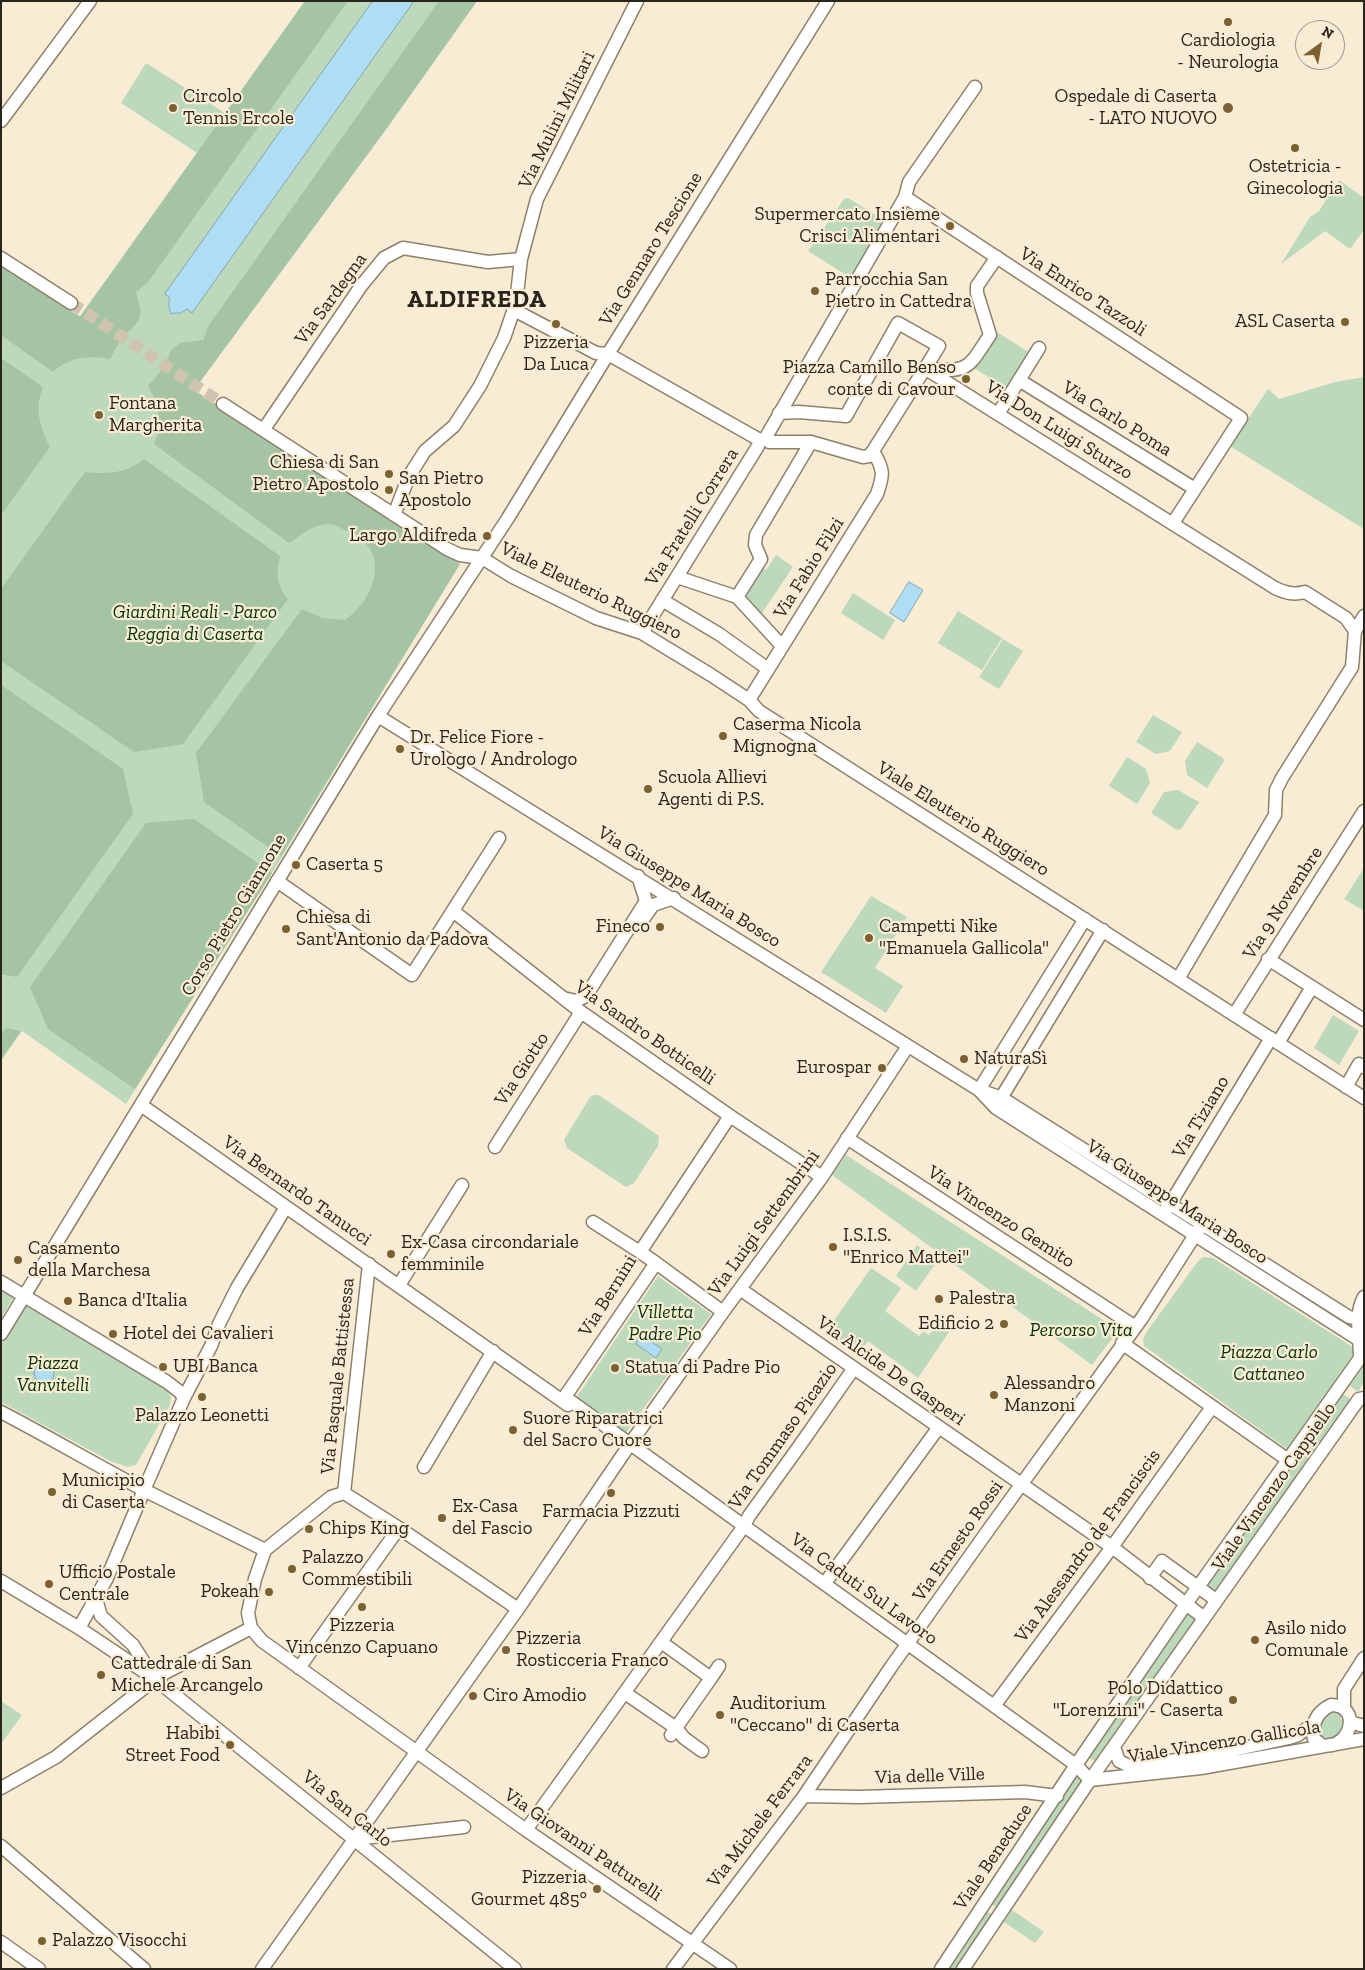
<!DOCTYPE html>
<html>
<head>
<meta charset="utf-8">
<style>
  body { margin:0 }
  #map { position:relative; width:1365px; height:1970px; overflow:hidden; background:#f9ecd4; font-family:"Zilla Slab",serif }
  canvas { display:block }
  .frame { position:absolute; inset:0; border:2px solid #2a251c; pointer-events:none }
  .north { position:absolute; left:1295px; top:20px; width:50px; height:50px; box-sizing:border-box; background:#f9ecd4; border:1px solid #a69c8a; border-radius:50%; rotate:32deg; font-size:14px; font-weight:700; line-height:20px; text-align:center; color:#2a251c }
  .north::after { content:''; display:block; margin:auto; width:18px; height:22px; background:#7b6032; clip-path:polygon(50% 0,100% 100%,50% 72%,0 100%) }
</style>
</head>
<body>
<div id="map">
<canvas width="1365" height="1970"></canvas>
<div class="frame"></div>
<div class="north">N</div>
</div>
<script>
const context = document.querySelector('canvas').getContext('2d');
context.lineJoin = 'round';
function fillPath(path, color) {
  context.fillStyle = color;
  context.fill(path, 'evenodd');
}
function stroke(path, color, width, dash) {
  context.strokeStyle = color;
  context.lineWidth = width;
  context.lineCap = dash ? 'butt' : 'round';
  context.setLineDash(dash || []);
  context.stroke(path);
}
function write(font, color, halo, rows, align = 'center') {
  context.font = font + ' "Zilla Slab",serif';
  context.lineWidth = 4.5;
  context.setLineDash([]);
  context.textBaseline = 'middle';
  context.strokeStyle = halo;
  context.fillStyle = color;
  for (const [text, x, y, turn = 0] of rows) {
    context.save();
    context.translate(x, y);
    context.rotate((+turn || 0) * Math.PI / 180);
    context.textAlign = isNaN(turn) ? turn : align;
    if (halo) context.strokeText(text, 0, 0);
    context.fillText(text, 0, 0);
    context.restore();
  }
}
fillPath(new Path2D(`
  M305,1H477L387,128L194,390L460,564L272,873L126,1104L22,1031L1,1061V266L80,316L197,153L121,103L146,63L225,113Z
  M1339,180L1364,198V230L1350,249L1325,231L1281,264L1310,217L1319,211Z
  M848,198L885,221L851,278L808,251L844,199Z
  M997,332L1030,353L1007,389L974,368Z
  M1364,377V529L1230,446L1268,389L1279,399L1335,382Z
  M776,555L793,567L758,619L737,597L758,564L766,570Z
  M853,593L895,620L883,640L841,613Z
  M958,611L1002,638L982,670L938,643Z
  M1003,639L1023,651L999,689L979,677Z
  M1153,715L1182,732L1170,751L1156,754L1136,742Z
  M1197,742L1223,758L1224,761L1207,788L1187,775L1185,761Z
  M1127,757L1146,769L1150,783L1137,804L1109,786Z
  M1178,790L1199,802L1181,829L1177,830L1151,813L1164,792Z
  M1364,868V911L1344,899Z
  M871,896L907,917L875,968L903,986L886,1013L821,972Z
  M1333,1015L1359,1031L1339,1065L1314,1048Z
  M594,1095H599L659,1136L658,1146L634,1183L626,1187L567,1148L564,1140L590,1097Z
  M846,1155L1111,1325L1107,1332L1114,1336L1092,1365L832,1175Z
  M917,1245L938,1260L916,1291L896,1276Z
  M1203,1257L1213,1258L1351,1346L1354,1350L1352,1356L1287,1449L1144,1346L1143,1339L1148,1330L1198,1261Z
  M871,1268L901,1288L885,1311L919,1336L923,1331L929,1335L940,1321L951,1329L918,1378L868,1341L857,1356L826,1332Z
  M658,1276L711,1314L626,1433L576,1398Z
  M1,1288L15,1295L1,1318Z
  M24,1307H32L167,1389L171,1397L170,1405L136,1465L127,1467L110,1461L1,1402V1345Z
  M1364,1366V1382L1358,1392L1350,1386Z
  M1342,1393L1352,1400L1215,1593L1205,1586Z
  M1186,1609L1198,1618L1098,1763L1088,1757Z
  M1,1701L22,1715L1,1744Z
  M1330,1712L1339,1714C1345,1722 1341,1730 1335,1737L1326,1739C1316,1735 1320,1727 1322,1719Z
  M1076,1772L1084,1780L998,1909L989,1901Z
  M984,1910L994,1916L958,1969H945Z
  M1012,1910L1044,1932L1035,1943L1004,1922Z`), '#bdd9bc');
fillPath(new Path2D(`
  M305,1H348L148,282L136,292C143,317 143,319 124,336C118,342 114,352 110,359C90,355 68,357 53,372L1,335V266L80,317Z
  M439,1H477L387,128L194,390L460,564L281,856L204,802L196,753L302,609L322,618L345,620C377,597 392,549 347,531C342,529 335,524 330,524C314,523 300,536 289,543L154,444C163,424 159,405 148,386L165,366L171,350L180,343L203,340L209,325Z
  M1,358L43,387C34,409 40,427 50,447L1,515Z
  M144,459L280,556C276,574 276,584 288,599L183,744L134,752L1,661V589L85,472C107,474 126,474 144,459Z
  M1,685L123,769L133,814L17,977L1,974Z
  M194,819L272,873L135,1089L48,1029L30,987L146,823Z
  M6,1028L21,1031L1,1059V1035Z`), '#a4c4a4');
const water = new Path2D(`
  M373,1H414L192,313L187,309L181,313H174L171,314C170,310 167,304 170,298L165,294Z
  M909,582L923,590L904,622L890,613Z
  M642,1335L662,1349L656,1358L636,1344Z
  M34 1373a10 10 0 1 1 20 0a10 10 0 1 1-20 0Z`);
fillPath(water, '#afddf4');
stroke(water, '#87a6b3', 1);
stroke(new Path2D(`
  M71,303L223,404`), '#d0c4af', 12, [12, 6]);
const minor = new Path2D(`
  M1,121L90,1
  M905,197L1241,418L1173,523
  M1,258L71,303
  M514,310L596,353L608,354L758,439
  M926,369L1275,588C1286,593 1293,595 1305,592L1346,618L1355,631
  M931,369C970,373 969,366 990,335L977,293V286L997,257
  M1019,380L1195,489
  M223,404L447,549L460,555L482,558L511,576L596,618L642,633L711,675L749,700L759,711L1364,1098
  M998,414L1039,348
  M264,429L361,286L384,258L403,248L488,262L521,259
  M766,437L905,197L909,182L975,87
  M769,442H811L863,457L869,456L873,451L939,346L898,323L846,416L799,412L779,413
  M394,515L409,476L425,451L454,426L480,386L504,338L516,303L521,259L537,199L637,1
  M677,577L737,597L782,646
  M737,597L761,559L755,545L756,535L811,442
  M662,600L719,634L768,669
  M642,633L758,446
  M749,700L877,494C884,474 884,470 873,451
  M378,716L979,1090L1002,1098L1349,1317L1358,1319
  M277,881L412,975L499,838
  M453,911L581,1012L730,1116L822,1177
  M644,918L653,905L674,898
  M1268,959L1364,1020
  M1178,979L1275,815L1276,790L1282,778L1352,667L1355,631L1364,616
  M563,998L576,1001L586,996L646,901L638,876
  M1234,1015L1364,811
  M1278,1043L1312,987
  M1346,1087L1359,1064L1364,1067
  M979,1090L1085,919
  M980,1091L996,1108L1364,1343
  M998,1103L1103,930
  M141,1105L568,1405
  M847,1138L1134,1326
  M495,1147L581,1012
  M1167,1209L1271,1038
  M593,1222L640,1252
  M656,1263L723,1312
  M1,1282L167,1382L180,1392L184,1398L144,1490C96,1465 49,1437 1,1412
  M399,1285L462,1185
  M740,1289L1112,1547L1203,1617
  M1,1334L378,716L508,518L608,354L828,1
  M1122,1343L1288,1460
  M565,1397L1076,1765L1090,1780
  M184,1398L211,1346L219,1324L237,1288L286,1207
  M562,1401L656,1263L640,1252L730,1116
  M424,1467L493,1351
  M344,1493L369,1264
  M1150,1578L1162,1561L1216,1600
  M1,1581L79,1628L155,1679L515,1969
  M825,1583L939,1427
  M96,1599L101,1616L133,1645L152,1675
  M518,1609L399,1528L344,1493L331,1497L265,1550L255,1579L248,1613L251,1628L262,1641L526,1830L730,1969
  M79,1628L107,1578L144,1490L265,1550
  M661,1642L711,1678L671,1735
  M299,1668L399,1528
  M711,1678L719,1666
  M625,1693L676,1728L684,1738L702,1751
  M1331,1705C1357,1705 1354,1736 1335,1744C1332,1746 1327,1745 1323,1746L1314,1739C1311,1723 1317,1712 1331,1705Z
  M994,1706L1112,1547L1212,1407
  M1344,1707V1689L1364,1658
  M1350,1722L1364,1726
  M1114,1747L1119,1761L1129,1766L1201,1757L1289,1738L1298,1735L1313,1724
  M1090,1780L1201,1768L1364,1739
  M1,1788L56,1757L159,1676L251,1628
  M804,1796L860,1797L1025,1792L1057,1796
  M526,1830L744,1526L749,1516L798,1448L854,1368
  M354,1839L464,1827
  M1,1846L144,1969
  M1,1942L39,1969
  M262,1969L518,1609L630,1444L723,1312L822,1177L908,1046
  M673,1969L804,1796L891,1667L989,1529L1142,1318L1202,1224
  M941,1969L1076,1765L1186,1604L1360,1358C1360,1338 1354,1315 1364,1297
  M963,1969L1090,1780L1359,1399L1364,1398`);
stroke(minor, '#8d816b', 15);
stroke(minor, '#fff', 12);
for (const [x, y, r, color] of [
  [1228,22,5,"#7b6032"],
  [173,108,5,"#7b6032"],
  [1228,108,6,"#7b6032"],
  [1295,148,5,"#7b6032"],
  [950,226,5,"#7b6032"],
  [815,291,5,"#7b6032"],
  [1345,322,5,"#7b6032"],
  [556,324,5,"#7b6032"],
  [966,379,5,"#7b6032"],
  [99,415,5,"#7b6032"],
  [389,474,5,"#7b6032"],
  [389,490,5,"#7b6032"],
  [487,536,5,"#7b6032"],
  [723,736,5,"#7b6032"],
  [400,749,5,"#7b6032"],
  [648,789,5,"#7b6032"],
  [296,865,5,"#7b6032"],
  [660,927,5,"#7b6032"],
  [286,929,5,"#7b6032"],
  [869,938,5,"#7b6032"],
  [964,1059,5,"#7b6032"],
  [882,1068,5,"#7b6032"],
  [833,1247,5,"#7b6032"],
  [391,1254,5,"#7b6032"],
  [18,1260,5,"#7b6032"],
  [939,1299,5,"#7b6032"],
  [68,1301,5,"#7b6032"],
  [1004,1324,5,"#7b6032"],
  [113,1334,5,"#7b6032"],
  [163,1367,5,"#7b6032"],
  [615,1368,5,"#7b6032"],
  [994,1395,5,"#7b6032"],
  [202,1397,5,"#7b6032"],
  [513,1430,5,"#7b6032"],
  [52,1492,5,"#7b6032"],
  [611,1493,5,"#7b6032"],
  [442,1518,5,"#7b6032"],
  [309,1529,5,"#7b6032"],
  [292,1569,5,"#7b6032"],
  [49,1584,5,"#7b6032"],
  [269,1592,5,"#7b6032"],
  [362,1607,5,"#7b6032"],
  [1255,1640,5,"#7b6032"],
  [506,1650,5,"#7b6032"],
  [101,1675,5,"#7b6032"],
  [473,1696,5,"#7b6032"],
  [1233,1700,5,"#7b6032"],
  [720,1715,5,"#7b6032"],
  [230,1745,5,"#7b6032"],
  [597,1889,5,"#7b6032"],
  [42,1941,5,"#7b6032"]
]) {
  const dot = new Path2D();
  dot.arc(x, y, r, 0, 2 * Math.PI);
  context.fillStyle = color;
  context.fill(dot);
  stroke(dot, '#f9ecd4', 2);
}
write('19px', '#2a251c', '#f9ecd4', [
  ["Cardiologia",1228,41,"center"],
  ["- Neurologia",1228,63,"center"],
  ["Circolo",183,97],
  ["Tennis Ercole",183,119],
  ["Ospedale di Caserta",1217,97,"right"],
  ["- LATO NUOVO",1217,119,"right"],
  ["Ostetricia -",1295,167,"center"],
  ["Ginecologia",1295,189,"center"],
  ["Supermercato Insieme",940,215,"right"],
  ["Crisci Alimentari",940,237,"right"],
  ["Parrocchia San",825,280],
  ["Pietro in Cattedra",825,302],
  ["ASL Caserta",1335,322,"right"],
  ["Pizzeria",556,343,"center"],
  ["Da Luca",556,365,"center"],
  ["Piazza Camillo Benso",956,368,"right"],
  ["conte di Cavour",956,390,"right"],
  ["Fontana",109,404],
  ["Margherita",109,426],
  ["Chiesa di San",379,463,"right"],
  ["Pietro Apostolo",379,485,"right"],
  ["San Pietro",399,479],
  ["Apostolo",399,501],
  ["Largo Aldifreda",477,536,"right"],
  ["Caserma Nicola",733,725],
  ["Mignogna",733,747],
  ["Dr. Felice Fiore -",410,738],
  ["Urologo / Andrologo",410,760],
  ["Scuola Allievi",658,778],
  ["Agenti di P.S.",658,800],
  ["Caserta 5",306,865],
  ["Chiesa di",296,918],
  ["Sant'Antonio da Padova",296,940],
  ["Fineco",650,927,"right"],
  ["Campetti Nike",879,927],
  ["\"Emanuela Gallicola\"",879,949],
  ["NaturaSì",974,1059],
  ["Eurospar",872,1068,"right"],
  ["I.S.I.S.",843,1236],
  ["\"Enrico Mattei\"",843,1258],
  ["Ex-Casa circondariale",401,1243],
  ["femminile",401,1265],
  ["Casamento",28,1249],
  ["della Marchesa",28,1271],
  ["Palestra",949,1299],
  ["Banca d'Italia",78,1301],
  ["Edificio 2",994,1324,"right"],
  ["Hotel dei Cavalieri",123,1334],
  ["UBI Banca",173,1367],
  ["Statua di Padre Pio",625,1368],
  ["Alessandro",1004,1384],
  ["Manzoni",1004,1406],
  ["Palazzo Leonetti",202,1416,"center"],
  ["Suore Riparatrici",523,1419],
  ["del Sacro Cuore",523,1441],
  ["Municipio",62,1481],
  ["di Caserta",62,1503],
  ["Ex-Casa",452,1507],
  ["del Fascio",452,1529],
  ["Farmacia Pizzuti",611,1512,"center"],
  ["Chips King",319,1529],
  ["Palazzo",302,1558],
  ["Commestibili",302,1580],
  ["Ufficio Postale",59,1573],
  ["Centrale",59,1595],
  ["Pokeah",259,1592,"right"],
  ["Pizzeria",362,1626,"center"],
  ["Vincenzo Capuano",362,1648,"center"],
  ["Asilo nido",1265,1629],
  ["Comunale",1265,1651],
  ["Pizzeria",516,1639],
  ["Rosticceria Franco",516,1661],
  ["Cattedrale di San",111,1664],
  ["Michele Arcangelo",111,1686],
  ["Polo Didattico",1223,1689,"right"],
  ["\"Lorenzini\" - Caserta",1223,1711,"right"],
  ["Ciro Amodio",483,1696],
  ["Auditorium",730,1704],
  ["\"Ceccano\" di Caserta",730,1726],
  ["Habibi",220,1734,"right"],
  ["Street Food",220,1756,"right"],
  ["Pizzeria",587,1878,"right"],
  ["Gourmet 485°",587,1900,"right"],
  ["Palazzo Visocchi",52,1941]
], 'left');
write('19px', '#2a251c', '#f9ecd4', [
  ["Via Mulini Militari",557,120,-64],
  ["Via Gennaro Tescione",651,249,-58],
  ["Via Enrico Tazzoli",1083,292,33],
  ["Via Sardegna",331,299,-54],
  ["Via Carlo Poma",1117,419,32],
  ["Via Don Luigi Sturzo",1059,430,32],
  ["Via Fratelli Correra",692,517,-58],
  ["Via Fabio Filzi",809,568,-58],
  ["Viale Eleuterio Ruggiero",591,591,26],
  ["Viale Eleuterio Ruggiero",963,819,32],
  ["Via Giuseppe Maria Bosco",689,887,32],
  ["Via 9 Novembre",1283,903,-57],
  ["Corso Pietro Giannone",234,915,-59],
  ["Via Sandro Botticelli",645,1033,35],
  ["Via Giotto",522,1069,-57],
  ["Via Tiziano",1201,1117,-59],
  ["Via Bernardo Tanucci",297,1191,35],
  ["Via Giuseppe Maria Bosco",1177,1202,33],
  ["Via Vincenzo Gemito",1001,1217,33],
  ["Via Luigi Settembrini",764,1223,-54],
  ["Via Bernini",608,1296,-58],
  ["Via Alcide De Gasperi",891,1371,35],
  ["Via Pasquale Battistessa",338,1376,-84],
  ["Via Tommaso Picazio",783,1436,-55],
  ["Viale Vincenzo Cappiello",1274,1487,-55],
  ["Via Ernesto Rossi",958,1541,-55],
  ["Via Alessandro de Franciscis",1088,1546,-54],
  ["Via Caduti Sul Lavoro",864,1589,36],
  ["Viale Vincenzo Gallicola",1224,1742,-9],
  ["Via delle Ville",930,1776,-2],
  ["Via San Carlo",347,1809,39],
  ["Via Michele Ferrara",760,1821,-53],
  ["Via Giovanni Patturelli",583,1845,34],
  ["Viale Beneduce",993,1857,-56]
]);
write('italic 19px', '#013408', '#f9ecd4', [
  ["Giardini Reali - Parco",195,613],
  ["Reggia di Caserta",195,635],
  ["Villetta",665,1313],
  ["Padre Pio",665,1335],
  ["Percorso Vita",1081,1331],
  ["Piazza Carlo",1269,1353],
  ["Cattaneo",1269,1375],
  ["Piazza",53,1364],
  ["Vanvitelli",53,1386]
]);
context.letterSpacing = '1px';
write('bold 24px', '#2a251c', '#f9ecd4', [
  ["ALDIFREDA",477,300]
]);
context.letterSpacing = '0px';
</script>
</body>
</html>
